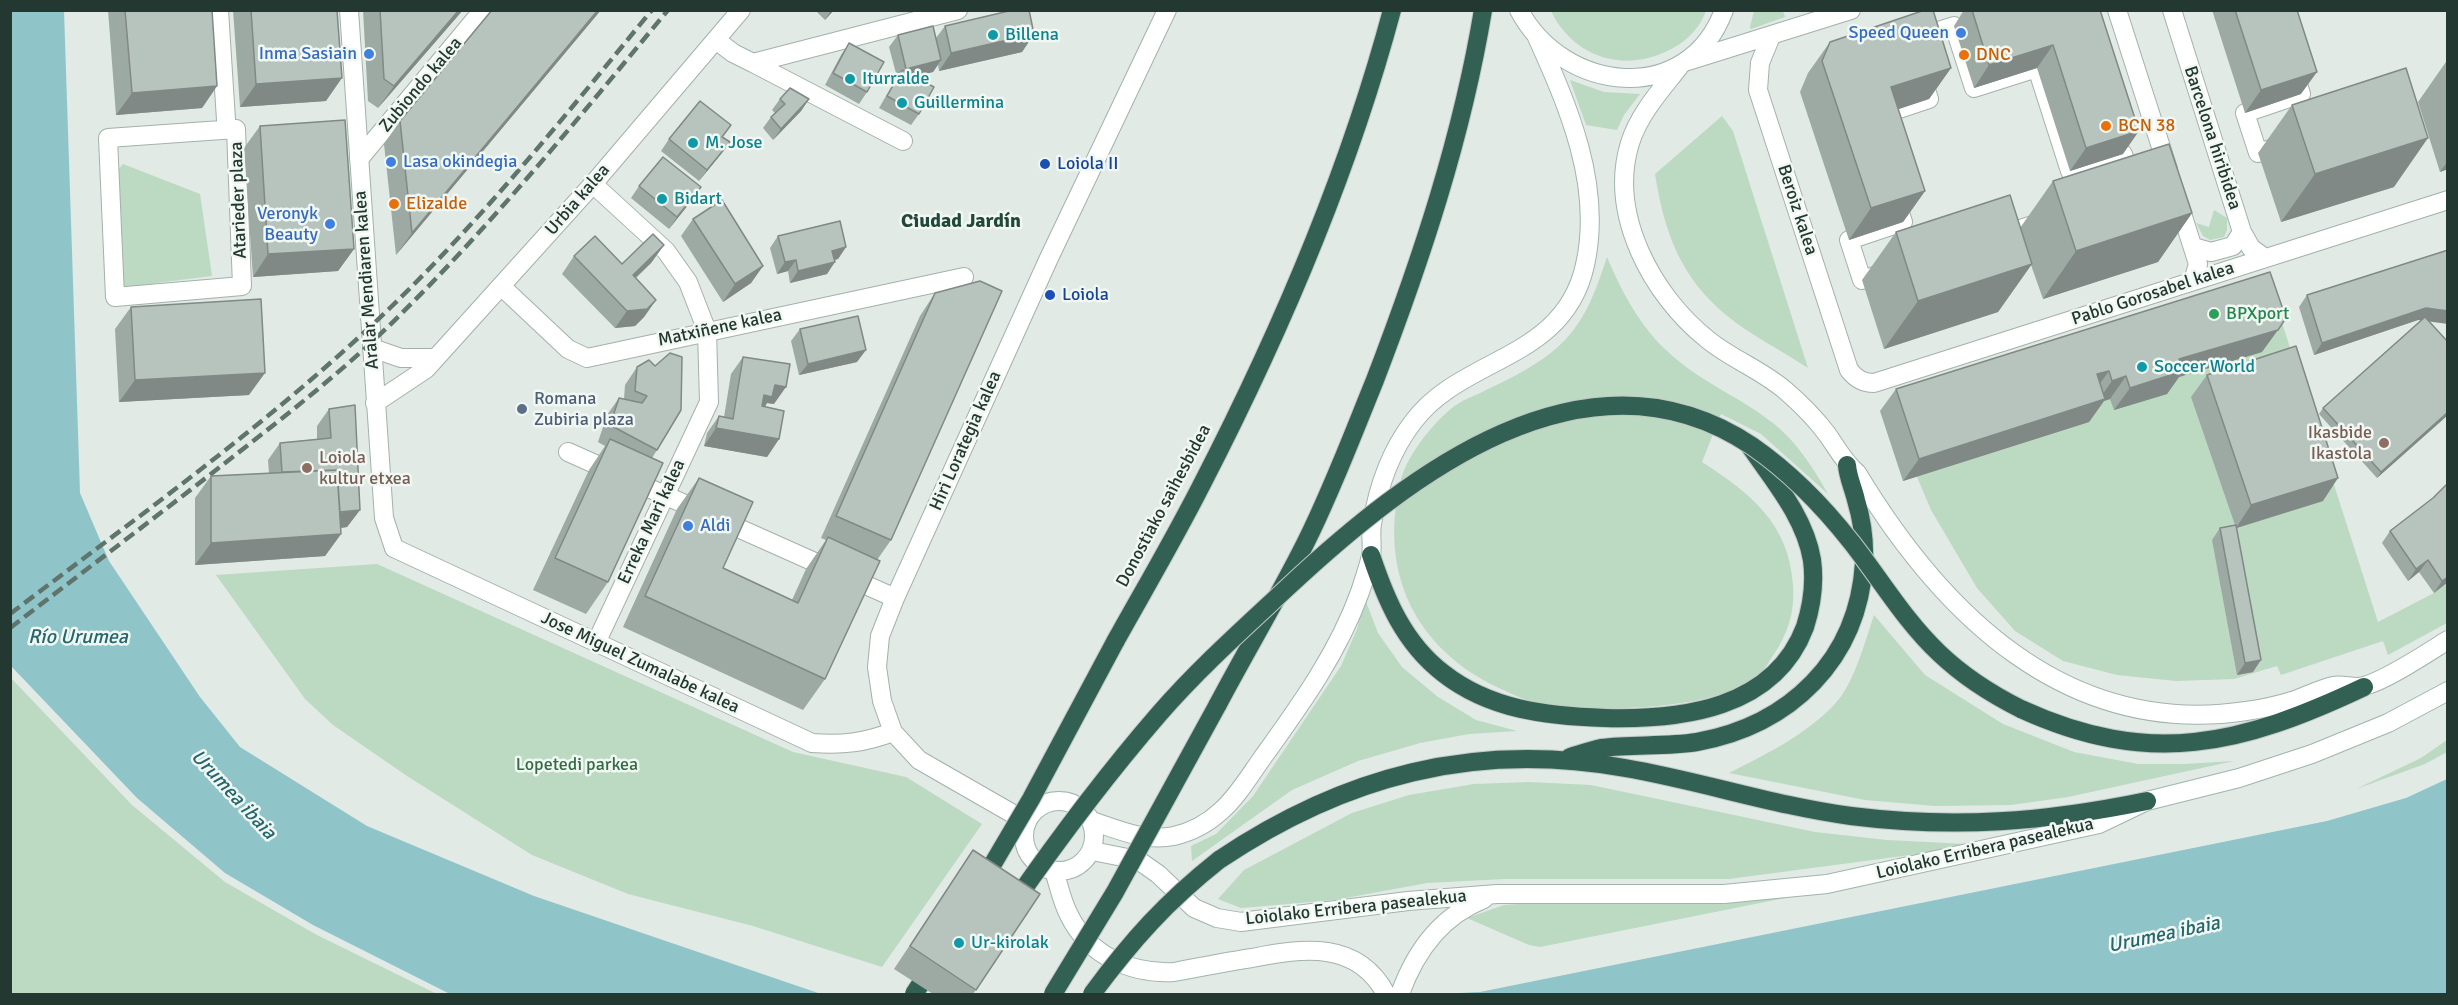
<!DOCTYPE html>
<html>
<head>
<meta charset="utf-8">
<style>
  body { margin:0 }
  #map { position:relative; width:2458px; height:1005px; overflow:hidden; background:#e1eae5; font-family:Signika,sans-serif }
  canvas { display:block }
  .frame { position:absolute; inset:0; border:12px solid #233831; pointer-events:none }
</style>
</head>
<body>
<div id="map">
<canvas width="2458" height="1005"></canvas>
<div class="frame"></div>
</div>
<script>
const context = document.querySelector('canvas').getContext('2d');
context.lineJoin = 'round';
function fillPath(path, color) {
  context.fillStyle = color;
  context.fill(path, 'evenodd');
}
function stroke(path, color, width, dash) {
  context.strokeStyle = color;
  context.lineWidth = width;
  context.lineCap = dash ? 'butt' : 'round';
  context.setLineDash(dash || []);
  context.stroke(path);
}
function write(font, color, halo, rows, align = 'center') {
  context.font = font + ' Signika,sans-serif';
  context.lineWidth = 5;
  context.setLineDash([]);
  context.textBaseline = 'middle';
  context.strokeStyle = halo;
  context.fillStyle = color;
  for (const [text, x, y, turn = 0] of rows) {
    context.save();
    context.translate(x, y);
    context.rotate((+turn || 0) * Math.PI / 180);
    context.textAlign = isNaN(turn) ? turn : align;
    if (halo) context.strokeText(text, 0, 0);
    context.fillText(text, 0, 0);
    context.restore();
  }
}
fillPath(new Path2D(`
  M1551,11V10L1706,11C1701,26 1687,41 1673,48C1627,74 1574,59 1551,11Z
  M1754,11H1783L1785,17L1751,29L1750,27Z
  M1570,80L1604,92L1640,94L1624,115L1617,130L1586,125Z
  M1722,116L1733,131L1808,368C1781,350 1750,335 1726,315C1680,277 1664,231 1655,174Z
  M123,164L200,194L212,276L156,283L115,297L109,180Z
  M2214,210L2227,218V230L2224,237L2210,240L2203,236L2196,223L2209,227Z
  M1607,257C1621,290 1639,325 1666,350C1700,383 1744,398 1779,428C1800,447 1814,469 1828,494L1761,434L1721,414L1702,462C1750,493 1789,523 1793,585C1795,612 1788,634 1772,657C1768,663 1765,670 1759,674C1726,699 1684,704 1644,707C1615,709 1579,711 1551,707C1533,705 1515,695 1499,688C1416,649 1379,574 1400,484C1405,458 1431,425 1452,408C1461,400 1475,396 1486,390C1512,378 1544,362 1565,340C1587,317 1597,287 1607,257Z
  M2276,304L2378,622L2434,593L2447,582V623L2388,655L2382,638L2383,641L2281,675L2277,666L2234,679L2176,681L2117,675L2063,661L2015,631L1977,588L1931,510L1892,418Z
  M377,564L793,752L906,777L982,824L882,967L753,926L628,894L532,855L407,776L333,725L305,699L216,575Z
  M1365,599L1378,633L1402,667L1438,697L1476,720L1517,731L1469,734L1420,743L1358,761L1292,790L1192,861L1191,846L1216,834L1253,796L1341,666L1357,629Z
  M1874,615L1925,675L2003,724L2074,752L2138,764H2185L2234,761L2068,797L2011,805L1935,806L1865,800L1729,773C1767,754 1805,735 1834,705C1854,684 1865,642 1874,615Z
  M11,678L132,805L225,882L315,934L437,994H11Z
  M2447,740V752L2425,764L2356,789L2421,758Z
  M1529,782L1591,785L1815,832L1887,840L1986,845L1729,879H1504L1427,883L1335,900L1241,908L1218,899L1244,870L1352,813L1409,795L1474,784Z
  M1795,896L1540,947L1529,945L1467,918L1504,905L1530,903H1696Z`), '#bcd9c2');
fillPath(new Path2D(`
  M11,10L64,11L80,493L109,561L200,697L240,747L367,826L534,896L821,994H450L313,925L225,873L137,798L11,666Z
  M2447,779V994H1439L1480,992L2327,821L2406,798Z`), '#8fc4c9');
const street = new Path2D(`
  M219,10L226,120
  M2117,10L2168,169
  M2172,10L2242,232L2251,248L2265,258
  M1954,26L1974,88L2037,68L2070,171L2123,154L2135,192L1862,280L1849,240L1903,222L1869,119L1929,99L1910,40Z
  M1771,36L1760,63L1758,90L1849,370C1856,379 1863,383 1874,383L2448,200
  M716,40L733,53L753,63L958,10
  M1688,61L1851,10
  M753,63L903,141
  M236,129L242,286L115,297L108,138Z
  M2280,146L2258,153L2245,113L2301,94L2294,71
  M359,159L483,10
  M593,184L666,251L688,282L707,331L709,402L596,643
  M2178,201L2198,264L2193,281
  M2193,247L2211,252L2233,246L2242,232
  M501,286L568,349L587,358L964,277
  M372,348L401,358H436
  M375,403L426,369L593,184L741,10
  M568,452L895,598
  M394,548L812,743C844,745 863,743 893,732
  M1027,822L919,760L893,732L882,701L877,667L880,636L895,598L1049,258L1167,10`);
const secondary = new Path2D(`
  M349,10L384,518L394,548
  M1519,10C1563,93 1688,108 1724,10
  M1679,67C1661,90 1639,114 1630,143C1608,214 1652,295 1707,339C1731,359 1762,370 1786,391C1801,404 1815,418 1827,434C1837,448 1844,462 1857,473C1942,614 2067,738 2246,711C2262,709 2279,705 2295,700C2307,696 2320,689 2333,686C2343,684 2355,689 2364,686C2387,680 2427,653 2448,640
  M1024 836a35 35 0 1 1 70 0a35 35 0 1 1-70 0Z
  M1092,821C1119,830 1145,842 1174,836C1191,832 1208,823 1221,811C1238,796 1250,775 1263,757C1301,704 1338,653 1360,592C1364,580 1368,568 1371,556C1373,546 1370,535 1372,524C1378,487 1390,452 1413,422C1462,356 1564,361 1585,265C1603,185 1568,106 1536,35
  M1092,851L1138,860L1158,874L1194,908L1217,918L1241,922L1408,901L1497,894H1724L1827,884L2099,824L2147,801L2239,778L2312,754L2388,723L2448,691
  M1054,871C1059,886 1062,902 1069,915C1089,956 1131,974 1174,972C1200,967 1226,962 1252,958C1303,948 1357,940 1386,994
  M1400,994C1415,952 1441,916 1484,899`);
const highway = new Path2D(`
  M1371,555C1386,600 1404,643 1443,673C1490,710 1547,716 1605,718C1682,720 1774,709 1805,627C1812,605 1815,582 1812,560C1805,517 1773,480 1749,445
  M1115,642C1144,590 1174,539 1201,486C1279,335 1348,175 1392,10
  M1217,706C1246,651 1278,598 1306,542C1332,490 1353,434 1375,380C1421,260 1462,137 1483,10
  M2021,709C2150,768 2241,745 2364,687
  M1570,757C1580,754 1591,750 1601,748C1633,744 1666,747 1697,742C1790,725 1858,660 1864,563C1865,541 1862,520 1856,500C1853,487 1848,478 1847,465
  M1219,860C1344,776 1474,741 1625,768C1701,781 1775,806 1851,816C1955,829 2045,822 2147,801`);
stroke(street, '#a4b1ab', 20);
stroke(secondary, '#a1b4ac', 20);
stroke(highway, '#c1c7c5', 20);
stroke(street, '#fff', 18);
stroke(secondary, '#fff', 18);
stroke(highway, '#326154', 18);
stroke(new Path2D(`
  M10,614C140,515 274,420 391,307C486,215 568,112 652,10
  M10,628C79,575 148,523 216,470C279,421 344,371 400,315C496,220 582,114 668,10`), '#5e746c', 4.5, [12, 6]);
const highwayBridge = new Path2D(`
  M981,884L1031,799L1115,642
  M1013,904C1059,838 1107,774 1159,714C1199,668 1244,628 1288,587C1407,476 1586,335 1752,446C1791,473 1823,506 1852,543C1881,580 1905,621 1939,653C1963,676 1991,694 2021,709
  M914,994L933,965
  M1053,994L1115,892L1217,706
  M1092,994C1132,940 1166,902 1219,860`);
stroke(highwayBridge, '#c1c7c5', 20, []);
stroke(highwayBridge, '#326154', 18);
fillPath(new Path2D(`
  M108,10H212L217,86L202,108L116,115Z
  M233,10H337L326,101L240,107Z
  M363,10H463L378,108L368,101Z
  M492,10H601L396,255L384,144L400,121Z
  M815,10H834L825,20Z
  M1002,10H1029L1034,34L1022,52L939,71L938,65L933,72L914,76L919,114L911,125L879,108L897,77L889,47L898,35L936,38L945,26L1001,13Z
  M1964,10H2100L2123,154L2070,171L2037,68L1974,88L1954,26Z
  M2212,10H2297L2301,94L2245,113Z
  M1830,42L1951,68L1929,99L1898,109L1925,191L1903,222L1849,240L1800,92L1808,73Z
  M849,43L867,92L859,104L825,85L841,55Z
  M2448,59V169L2440,172L2418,102Z
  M780,99H809L801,111L773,140L763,128L771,117L775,113L772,110Z
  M2292,105L2394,187L2281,222L2258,153Z
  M260,126L354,249L338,271L253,277L244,148Z
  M669,139L721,154L699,181L661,151Z
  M2053,181L2192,213L2158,262L2043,299L2031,265L1998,312L1884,349L1862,280L1896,232L2020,228Z
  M639,186L701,187L669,229L631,198Z
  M693,219L763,266L751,283L723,302L681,236Z
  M778,236L846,247L838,259L835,260L827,274L790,283L788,271L777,274L770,248Z
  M664,245L651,263L636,278L656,300L644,317L635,326L615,328L562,274L574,256L622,264Z
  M935,293L891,540L877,560L825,679L803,710L623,627L677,509L699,478L723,568L792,600L806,569L826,540L821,538L920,316Z
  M2307,295L2429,321L2448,342V415L2377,478L2319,414L2323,408L2421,320H2418L2314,355L2299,307Z
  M131,307L249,395L119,402L115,329Z
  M800,329L857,362L799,375L791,341Z
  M2262,352L2179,377L2167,394L2114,410L2110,399L2104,401L2089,422L1903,481L1880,411L1896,389Z
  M743,357L774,404L767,403L765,407L779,439L767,457L704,446L707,433L719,416L724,417L731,374Z
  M649,360L657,450L652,458L608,582L586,614L533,590L589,470L605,446L598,442L607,415L619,398L624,399L625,385L637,367Z
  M2207,375L2323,501L2237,528L2253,672L2237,675L2212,540L2220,528L2235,525L2191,397Z
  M329,409L360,510L347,527L340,528L341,534L325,556L195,565V498L211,476L269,473L268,460L280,443L317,439V426Z
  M2448,483V582L2434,593L2419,572L2408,581L2382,543L2390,531L2433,498Z
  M973,850L1040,894L973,994H933L894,969Z`), '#9da9a3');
fillPath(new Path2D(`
  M459,10H463L378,108L394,86Z
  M598,10H601L396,255L412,233Z
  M831,10H834L825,20Z
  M1034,34L1022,52L939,71L951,53Z
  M2053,45L2037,68L1974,88L1989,65Z
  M941,60L933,72L898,80L906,69Z
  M1951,68L1929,99L1869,119L1891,87Z
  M2317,72L2301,94L2245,113L2261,90Z
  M342,78L326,101L240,107L256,84Z
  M217,86L202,108L116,115L132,93Z
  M809,99L801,111L773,140L781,129Z
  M2139,131L2123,154L2070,171L2086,148Z
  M2428,138L2394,187L2281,222L2315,174Z
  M730,142L721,154L699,181L707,170Z
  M2448,161V169L2440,172Z
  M701,187L693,199L669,229L677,217Z
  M1925,191L1903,222L1849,240L1871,208Z
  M2192,213L2158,262L2043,299L2076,251Z
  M664,245L651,263L620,292L633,275Z
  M846,247L838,259L824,262L832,251Z
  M354,249L338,271L253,277L268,254Z
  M796,260L788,271L777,274L785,262Z
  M835,262L827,274L790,283L798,271Z
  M2032,264L1998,312L1884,349L1918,301Z
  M763,266L751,283L723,302L735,284Z
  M656,300L644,317L635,326L615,328L627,311Z
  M2426,308L2448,311V324L2418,320L2314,355L2322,343Z
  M2278,330L2262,352L2179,377L2167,394L2114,410L2130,388L2179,359Z
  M866,350L857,362L799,375L808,364Z
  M2109,371L2093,393L2097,374Z
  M265,373L249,395L119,402L135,380Z
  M2126,376L2110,399L2104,401L2089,422L1903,481L1919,459L2097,402L2112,381Z
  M775,385L786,387L774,404L767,403L760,414L764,395Z
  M2448,412V415L2377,478L2381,472Z
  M716,428L779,439L767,457L704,446Z
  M2338,478L2323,501L2236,528L2251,505Z
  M360,510L347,527L326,530L338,513Z
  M341,534L325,556L195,565L211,543Z
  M2428,560L2419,572L2408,581L2416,569Z
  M2448,577V582L2434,593L2442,581Z
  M2261,660L2253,672L2237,675L2245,663Z`), '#808985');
const building = new Path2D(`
  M125,10H212L217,86L132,93Z
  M251,10H337L342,78L256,84Z
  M380,10H459L394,86L384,79Z
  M492,10H598L412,233L400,121Z
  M1013,10H1029L1034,34L951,53L945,26Z
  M1925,10H1933L1951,68L1891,87L1925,191L1871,208L1822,61L1830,42Z
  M1972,10H2100L2139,131L2086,148L2053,45L1989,65Z
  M2235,10H2297L2317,72L2261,90Z
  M933,26L941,60L906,69L898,35Z
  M849,43L884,62L867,92L833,73Z
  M2406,68L2428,138L2315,174L2292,105Z
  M902,70L934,87L919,114L887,96Z
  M790,88L809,99L781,129L771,117L785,104L780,99Z
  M700,101L731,125L722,137L730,142L707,170L669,139Z
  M345,120L354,249L268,254L260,126Z
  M2169,144L2192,213L2076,251L2053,181Z
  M663,157L701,187L677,217L639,186Z
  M2010,195L2032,264L1918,301L1896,232Z
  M722,200L763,266L735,284L693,219Z
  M840,221L846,247L832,251L835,262L798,271L796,260L785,262L778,236Z
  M653,234L664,245L633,275L656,300L647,309L627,311L574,256L595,236L622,264Z
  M2448,250V311L2426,308L2322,343L2307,295Z
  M2270,272L2286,318L2278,330L2179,359L2183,371L2130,388L2126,376L2112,381L2109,371L2097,374L2105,399L1919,459L1896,389Z
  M980,281L1002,291L891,540L836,516L935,293Z
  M261,299L265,373L135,380L131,307Z
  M858,316L866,350L808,364L800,329Z
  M2425,317L2448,342V412L2381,472L2323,408Z
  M2296,346L2338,478L2251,505L2207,375Z
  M670,353L682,357L681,410L657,450L610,425L619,398L642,403L647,396L635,391L637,367L649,360L655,366Z
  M743,357L790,364L786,387L775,385L772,397L764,395L762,406L784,411L779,439L716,428L719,416L733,419Z
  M355,405L360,510L340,512L337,470L282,472L280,443L331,438L329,409Z
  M610,439L663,463L608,582L555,558Z
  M337,470L341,534L211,543V476Z
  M699,478L753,502L723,568L798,603L828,537L880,561L825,679L645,596Z
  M2448,483V577L2442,581L2428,560L2416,569L2390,531L2433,498Z
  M2236,525L2261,660L2245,663L2220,528Z
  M973,850L1040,894L976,990L910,946Z`);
fillPath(building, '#b7c4be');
stroke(building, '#808985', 1.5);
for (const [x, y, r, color] of [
  [1961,33,6,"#3f7fe0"],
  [993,35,6,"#0f9aa8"],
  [369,54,6,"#3f7fe0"],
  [1964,55,6,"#e8710a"],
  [850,79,6,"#0f9aa8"],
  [902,103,6,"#0f9aa8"],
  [2106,126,6,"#e8710a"],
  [693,143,6,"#0f9aa8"],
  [391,162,6,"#3f7fe0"],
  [1045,164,6,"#1a4fb4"],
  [662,199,6,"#0f9aa8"],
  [394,204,6,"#e8710a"],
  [330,224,6,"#3f7fe0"],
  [1050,295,6,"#1a4fb4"],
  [2214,314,6,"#2e9e5b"],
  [2142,367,6,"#0f9aa8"],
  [522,409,6,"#5c6f8a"],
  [2384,443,6,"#8d6e63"],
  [307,468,6,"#8d6e63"],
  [688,526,6,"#3f7fe0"],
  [959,943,6,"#0f9aa8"]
]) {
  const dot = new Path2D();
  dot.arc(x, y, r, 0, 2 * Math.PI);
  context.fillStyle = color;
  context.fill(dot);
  stroke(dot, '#f1f7f3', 2);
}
write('18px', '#366cbe', '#f1f7f3', [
  ["Speed Queen",1949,33],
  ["Inma Sasiain",357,54],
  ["Lasa okindegia",403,162,"left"],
  ["Veronyk",318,214],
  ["Beauty",318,235],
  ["Aldi",700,526,"left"]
], 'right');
write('18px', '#0d838f', '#f1f7f3', [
  ["Billena",1005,35],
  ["Iturralde",862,79],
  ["Guillermina",914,103],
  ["M. Jose",705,143],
  ["Bidart",674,199],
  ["Soccer World",2154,367],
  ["Ur-kirolak",971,943]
], 'left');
write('18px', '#c56008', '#f1f7f3', [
  ["DNC",1976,55],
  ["BCN 38",2118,126],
  ["Elizalde",406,204]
], 'left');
write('18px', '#233831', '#f1f7f3', [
  ["Zubiondo kalea",421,85,-50],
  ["Barcelona hiribidea",2212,138,72],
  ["Atarieder plaza",239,200,-92],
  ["Urbia kalea",578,200,-49],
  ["Beroiz kalea",1797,210,72],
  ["Aralar Mendiaren kalea",367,280,-94],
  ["Pablo Gorosabel kalea",2153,294,-18],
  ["Matxiñene kalea",720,328,-12],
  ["Hiri Lorategia kalea",966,441,-66],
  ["Donostiako saihesbidea",1164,506,-62],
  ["Erreka Mari kalea",652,522,-65],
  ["Jose Miguel Zumalabe kalea",640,663,25],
  ["Loiolako Erribera pasealekua",1985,849,-13],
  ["Loiolako Erribera pasealekua",1356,908,-6]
]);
write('18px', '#164399', '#f1f7f3', [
  ["Loiola II",1057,164],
  ["Loiola",1062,295]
], 'left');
write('18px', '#27864d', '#f1f7f3', [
  ["BPXport",2226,314]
], 'left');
write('18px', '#4e5e75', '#f1f7f3', [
  ["Romana",534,399],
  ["Zubiria plaza",534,420]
], 'left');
write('18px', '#785e54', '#f1f7f3', [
  ["Ikasbide",2372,433],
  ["Ikastola",2372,454],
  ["Loiola",319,458,"left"],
  ["kultur etxea",319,479,"left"]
], 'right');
write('18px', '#326b44', '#f1f7f3', [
  ["Lopetedi parkea",577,765]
]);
write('bold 20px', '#22483c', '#f1f7f3', [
  ["Ciudad Jardín",961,222]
]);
write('italic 20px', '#24676d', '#f1f7f3', [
  ["Río Urumea",78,638],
  ["Urumea ibaia",233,795,47],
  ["Urumea ibaia",2164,935,-12]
]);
</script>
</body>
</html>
